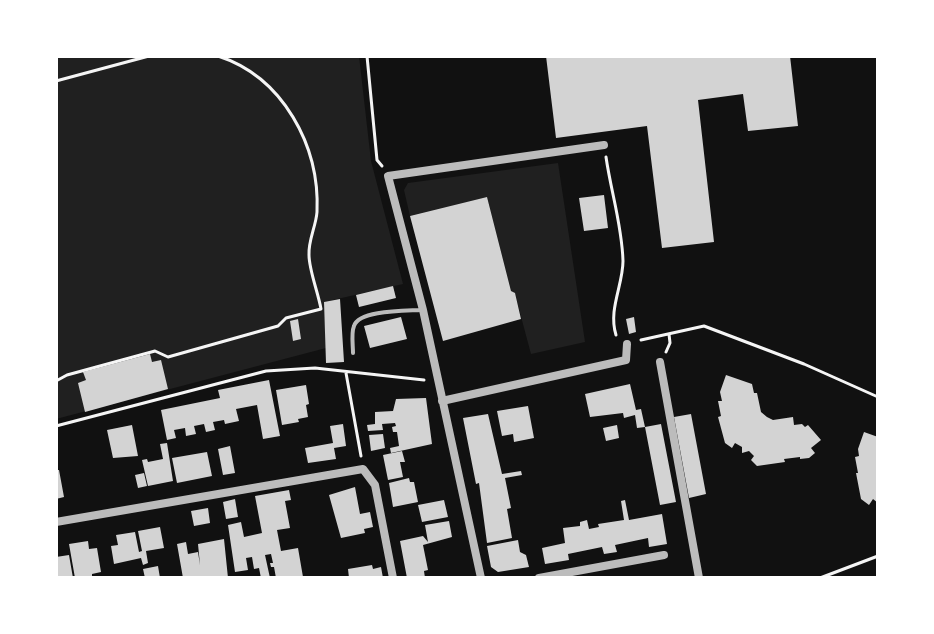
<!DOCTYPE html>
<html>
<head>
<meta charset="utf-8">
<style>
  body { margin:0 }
  #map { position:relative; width:934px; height:634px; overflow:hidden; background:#111; font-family:"Nunito Sans",sans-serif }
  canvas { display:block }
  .frame { position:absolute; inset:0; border:58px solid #fff; pointer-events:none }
</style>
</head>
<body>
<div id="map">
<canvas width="934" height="634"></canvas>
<div class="frame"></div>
</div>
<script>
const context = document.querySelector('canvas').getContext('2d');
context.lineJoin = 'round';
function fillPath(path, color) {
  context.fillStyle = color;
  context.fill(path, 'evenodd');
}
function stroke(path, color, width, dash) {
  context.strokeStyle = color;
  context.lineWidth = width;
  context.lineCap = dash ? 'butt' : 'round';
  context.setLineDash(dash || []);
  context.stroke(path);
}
fillPath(new Path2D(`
  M56,56H359L371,161L403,284L324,302L326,348L56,419Z
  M558,163L585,342L531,354L515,294L511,291L487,197L410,216L404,190L408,183Z`), '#202020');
fillPath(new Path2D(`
  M546,56H790L798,126L748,131L743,94L698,100L714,242L662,248L647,126L556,138Z
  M604,195L608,228L584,231L579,198Z
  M487,197L511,291L515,293L521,319L443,341L410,216Z
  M393,286L396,298L359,307L356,295Z
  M340,299L344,362L326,363L324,302Z
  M401,317L407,339L370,348L364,326Z
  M634,317L636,332L629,334L626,319Z
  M298,319L301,339L293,341L290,321Z
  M150,354L152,362L161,360L168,389L85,412L78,383L86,380L83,372Z
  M726,375L752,384L754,393H757L761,412L767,417L773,420L793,417L794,425L802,424L805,427L808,425L821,440L811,448L815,453L809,458L800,459V457L784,459L785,462L757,466L751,460L754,456L749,451L742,453V447L735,443L732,448L725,443L718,417L721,416L718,401H722L720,392Z
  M269,380L280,436L263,439L257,405L236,409L239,421L225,424L224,420L213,422L215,430L206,432L204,424L194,426L196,434L186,436L185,428L174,430L176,438L167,440L161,410L220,398L218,390Z
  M630,384L636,410L641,409L645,427L637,428L635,415L624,418L623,413L590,417L585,394Z
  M306,385L309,404L306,405L308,417L298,419L299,422L282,425L276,390Z
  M426,398L432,444L391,453L390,448L399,446L397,432H393L392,427L396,426L395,423L382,424L383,430L368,431L367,425L375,424V412L393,411L396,399Z
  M528,406L534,438L514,442L513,434L502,436L497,411Z
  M488,414L502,474L521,471L522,475L505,478L511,508L507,509L512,538L487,543L479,483L476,484L463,418Z
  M691,414L706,494L689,498L674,417Z
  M343,424L346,446L334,448L336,459L308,463L305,448L333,443L330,426Z
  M661,424L676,502L660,505L645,427Z
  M132,425L138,456L113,458L107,430Z
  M617,425L619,438L606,441L603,428Z
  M864,432L878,437V503L873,499L869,505L861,499L856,473H858L855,457L859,456L858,449Z
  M383,434L385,448L371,451L369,435Z
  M167,443L173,481L148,486L142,460L147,459L148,462L163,459L160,444Z
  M230,446L235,473L223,475L218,449Z
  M402,451L405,462H400L403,477L388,480L383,455Z
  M207,452L212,476L177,483L172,458Z
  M56,470H59L64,497L56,499Z
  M144,473L147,486L138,488L135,475Z
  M409,478L410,482H414L418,502L393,507L389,483Z
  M355,487L360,514L370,512L373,527L364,529L365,533L341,538L329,495Z
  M289,490L291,500L285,501L290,528L277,530L281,551L298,548L303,577L276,578L274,567H271L270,563H273L271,554L265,555L270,578H261L259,568L254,569L252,557L246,558L248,570L235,572L228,525L241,522L244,537L262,533L255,496Z
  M235,499L238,517L226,519L223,502Z
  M444,500L448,517L422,522L418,505Z
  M625,500L629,520L662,514L667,544L649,547L648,538L615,545L617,552L604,554L602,547L568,554L569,560L545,564L542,548L565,543L563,528L580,526V522L587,520L589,529L599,527L598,524L624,520L621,501Z
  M208,508L210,523L194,526L191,511Z
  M449,521L452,537L423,545L428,570L424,571L425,578H407L400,541L423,536L428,542L425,525Z
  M160,527L164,548L146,551L148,563L143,565L141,558L114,564L111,546L118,545L116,535L135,532L139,552L142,551L138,531Z
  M224,539L228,578H183L177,544L186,542L188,554L198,552L200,565L198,544Z
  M518,540L520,552L526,555L529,567L498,572L491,567L487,546Z
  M88,541L89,549L97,548L101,572L92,574V577L75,578L69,544Z
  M69,555L73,578H56V557Z
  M372,565L373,569L381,567L383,578H349L348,569Z
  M158,566L160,578H145L143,569Z`), '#d3d3d3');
stroke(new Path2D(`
  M367,56L377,160L382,166
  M56,81L149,56
  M606,157C611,192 622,225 623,261C623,285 608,310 616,335
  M641,340L704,326L804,364L878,397
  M666,352L670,343L669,334
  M346,373L361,456
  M56,381L67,375L155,351L168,357L278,326L286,318L321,309C318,292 309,270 309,255C308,241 316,226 317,212C320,146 283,77 218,56
  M56,426L266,371L315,368L424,380
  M820,578L878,556`), '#f5f5f5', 3);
stroke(new Path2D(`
  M353,353C353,345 351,333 354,326C359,310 406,311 421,310`), '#bcbcbc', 4);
stroke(new Path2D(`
  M660,362L699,578
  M442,401L626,360L627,344
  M56,522L363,469L375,485L393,578
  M481,578L423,310L388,176L604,145
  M539,578L664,555`), '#bcbcbc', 8);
</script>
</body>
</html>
